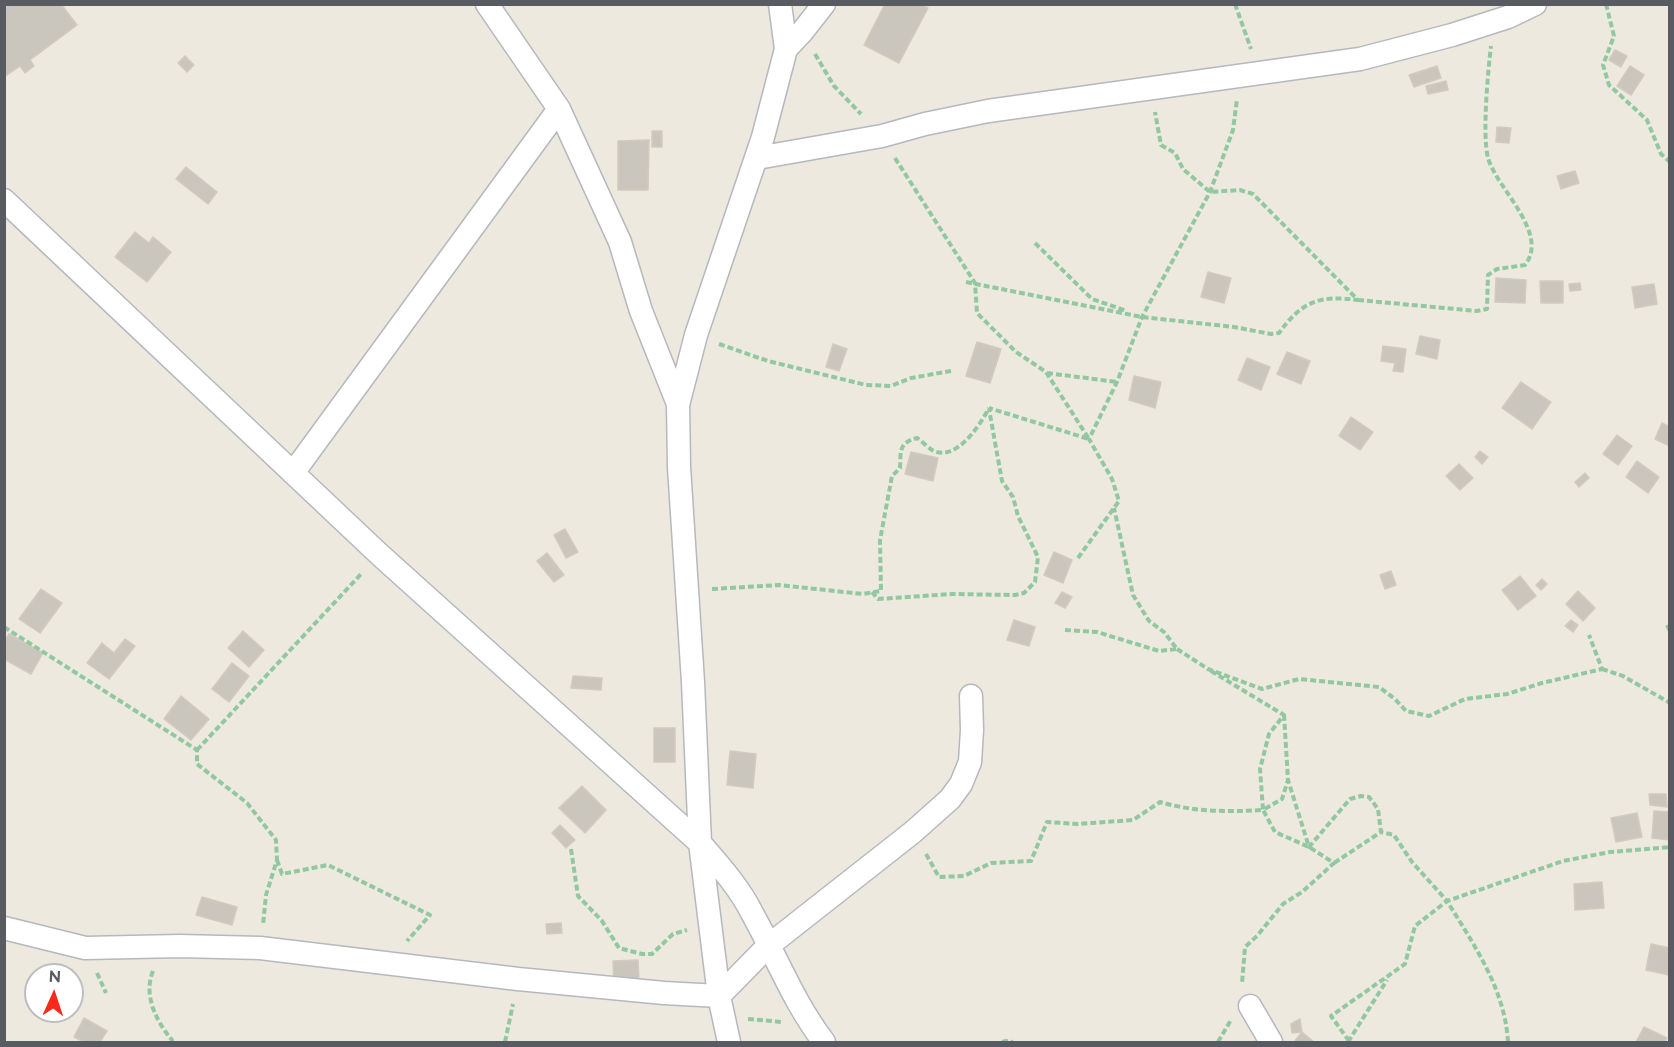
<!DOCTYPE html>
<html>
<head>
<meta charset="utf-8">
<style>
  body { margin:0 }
  #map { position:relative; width:1674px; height:1047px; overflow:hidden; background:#ede9df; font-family:Raleway,sans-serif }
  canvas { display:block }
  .frame { position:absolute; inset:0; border:6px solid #585c62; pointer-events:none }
  .north { position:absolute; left:24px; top:963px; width:60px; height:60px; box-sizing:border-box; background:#fff; border:2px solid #bcbec0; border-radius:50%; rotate:3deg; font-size:16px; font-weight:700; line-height:24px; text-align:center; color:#585c62 }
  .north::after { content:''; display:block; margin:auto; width:21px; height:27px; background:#f72a1b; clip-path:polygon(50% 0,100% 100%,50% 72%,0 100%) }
</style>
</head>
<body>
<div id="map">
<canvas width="1674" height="1047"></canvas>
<div class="frame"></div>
<div class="north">N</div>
</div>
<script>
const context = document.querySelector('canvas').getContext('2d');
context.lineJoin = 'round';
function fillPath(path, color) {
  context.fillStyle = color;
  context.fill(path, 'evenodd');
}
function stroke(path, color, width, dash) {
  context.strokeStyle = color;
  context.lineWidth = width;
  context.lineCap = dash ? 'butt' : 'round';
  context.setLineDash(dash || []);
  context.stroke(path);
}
const building = new Path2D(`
  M4,4H61L77,25L30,60L34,66L25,73L20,66L4,77Z
  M885,4H921L928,8L899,63L864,45Z
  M1615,50L1627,56L1621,67L1609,60Z
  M185,56L194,65L187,72L178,63Z
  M1437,66L1441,78L1414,87L1409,75Z
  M1630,66L1644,75L1631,95L1617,86Z
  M1446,81L1448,90L1428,94L1426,86Z
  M1497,127L1511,128L1509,143L1496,142Z
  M652,131H662V147H652Z
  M649,140L648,190H618V141Z
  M186,167L217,192L208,204L176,179Z
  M1575,171L1579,183L1561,189L1557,176Z
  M135,232L149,243L153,237L171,252L147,282L115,257Z
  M1208,272L1231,278L1224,303L1201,297Z
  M1496,278L1526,280L1525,303L1495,302Z
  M1540,281H1563V303H1541Z
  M1580,283L1581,290L1570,291L1569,284Z
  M1654,284L1657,304L1635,308L1632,287Z
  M1420,336L1440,340L1437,359L1416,354Z
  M977,342L1001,349L990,383L966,376Z
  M833,344L847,349L839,371L826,367Z
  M1383,346L1406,349L1403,372L1393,371L1395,363L1381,361Z
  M1287,352L1310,361L1301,384L1277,374Z
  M1247,358L1270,367L1261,390L1238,380Z
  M1134,376L1161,382L1155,408L1129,400Z
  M1521,382L1551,402L1532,429L1502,408Z
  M1351,417L1373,432L1360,450L1339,436Z
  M1662,423L1670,427V446L1655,439Z
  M1617,435L1632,446L1618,465L1603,454Z
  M1480,451L1488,457L1482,464L1475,457Z
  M911,452L938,458L933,481L905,474Z
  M1637,461L1659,477L1648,493L1626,477Z
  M1459,464L1473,478L1460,490L1446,476Z
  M1585,473L1589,478L1579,487L1575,482Z
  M565,529L578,552L566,558L554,535Z
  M1054,552L1072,560L1063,583L1044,575Z
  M547,553L564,575L554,582L537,561Z
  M1391,571L1396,585L1385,589L1380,575Z
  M1520,576L1536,596L1518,610L1502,590Z
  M1542,579L1547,584L1541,590L1536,585Z
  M41,589L62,603L40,633L19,619Z
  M1578,591L1595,608L1583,621L1566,604Z
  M1062,592L1072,597L1065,608L1055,603Z
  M1014,620L1035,627L1029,646L1007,640Z
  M1571,620L1578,625L1573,632L1565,626Z
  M243,631L264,650L249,667L228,648Z
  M9,634L43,653L31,674L4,659V642Z
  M125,639L135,646L109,679L87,663L102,643L114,653Z
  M232,663L249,676L229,702L212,689Z
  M573,676L602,678L601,690L571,688Z
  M181,696L209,719L191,740L164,719Z
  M654,728H675V762H654Z
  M730,751L756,754L753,788L727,785Z
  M582,786L606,810L585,833L559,808Z
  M1649,794H1666L1667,807L1650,805Z
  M1654,811L1670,812V840L1652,838Z
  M1637,813L1642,837L1616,842L1611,818Z
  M560,825L575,840L566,848L552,833Z
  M1602,882L1604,908L1575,910L1574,884Z
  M202,897L237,907L232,925L196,915Z
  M561,923L562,933L547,934L546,924Z
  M1651,944L1670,948L1669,975L1646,970Z
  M638,960L639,981L614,982L613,961Z
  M84,1018L107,1031L100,1042H84L74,1037Z
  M1300,1019L1302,1032L1292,1033L1291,1024Z
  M1644,1027L1667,1038L1665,1042H1636Z
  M1302,1032L1314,1042H1294Z`);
fillPath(building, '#cac6be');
stroke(building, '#d2cbbd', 1.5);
const street = new Path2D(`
  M487,4L559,109L620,242L641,311L678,404
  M786,49L802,32L824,4
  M757,158L882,136L925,124L988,111L1360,59L1452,35L1508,17L1535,4
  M4,200L379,554L700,843C719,865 739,887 752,913C776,956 794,1003 824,1042
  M293,473L559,109
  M4,928L85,948L180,946L260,948L518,979L664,993L719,996L768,946L913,832L950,799L961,784L970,762L972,730L971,696
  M1250,1006L1271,1042
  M729,1042L719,996L700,843L693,682L679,467L678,405L696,335L763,137L786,49L780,4`);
stroke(street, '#b5b8bd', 25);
stroke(new Path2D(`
  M1235,4L1251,49
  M1606,4L1614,36L1603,65L1609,85L1647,120L1661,154L1670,162
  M815,54L834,86L861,114
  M895,158L975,283L977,313L1016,352L1046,372L1089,439L989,408
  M1035,243L1092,299L1127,311
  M966,282L1142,317L1234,327L1271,334L1279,333C1302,301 1320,295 1358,300L1253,194L1240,190L1210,192L1183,169L1175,153L1161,145L1155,112
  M1358,300L1477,311L1487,309L1488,275L1497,269L1525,265C1550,233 1497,189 1488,158C1482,135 1488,71 1491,46
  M719,344L768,361L866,385L891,386L911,378L951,371
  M1047,373L1117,382
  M1078,558L1119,501L1112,479L1089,439L1117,382L1142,317L1210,192L1233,130L1237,99
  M712,589L779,585L863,594L881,591L880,540L892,476L900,468C901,451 898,443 917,438C922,441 927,447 932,450C956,463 980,425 989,408
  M872,592L878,599L952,594L1015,595L1024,593L1035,582L1038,557L1018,516L1013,497L1002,481L989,409
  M1667,625L1670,631
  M4,627L197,750V764L247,803L276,840L277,860L266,895L263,925
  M1065,630L1097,632L1159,651L1177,649L1164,632L1149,621L1133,595L1114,508
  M1177,649L1208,669L1262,689L1299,679L1379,687L1395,699L1406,711L1429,716L1465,699L1507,694L1542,683L1602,669L1589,635
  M1602,669L1623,676L1670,703
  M1211,671L1284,715L1269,734L1260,769L1263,810L1282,799L1288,780
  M1284,715L1288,780L1309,847L1350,799L1361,796L1369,797L1378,809L1381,832L1334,863
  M197,750L362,573
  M571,849L578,896L602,921L619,948L642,954H652L673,934L687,930
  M926,854L939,877L964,876L991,863L1031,861L1047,822L1078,824L1133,820L1160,802C1194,812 1228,812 1263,810L1275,832L1309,847L1334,863L1302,892L1283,904L1257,936L1245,947L1242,983
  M277,860L282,874L328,865L430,915L407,941
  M153,971C143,995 156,1021 172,1040L171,1042
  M97,973L106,993
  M748,1019L782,1022
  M1349,1041L1331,1016L1405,964L1415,926L1447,901L1412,862L1394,835L1381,832
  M505,1042L513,1004
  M1002,1042L1006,1041L1013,1042
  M1218,1042L1231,1020
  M1348,1042L1387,980
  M1508,1042C1505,989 1474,945 1447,901L1563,861L1610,852L1670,847`), '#91c8a0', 4, [6, 3]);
stroke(street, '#fff', 22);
</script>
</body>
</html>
